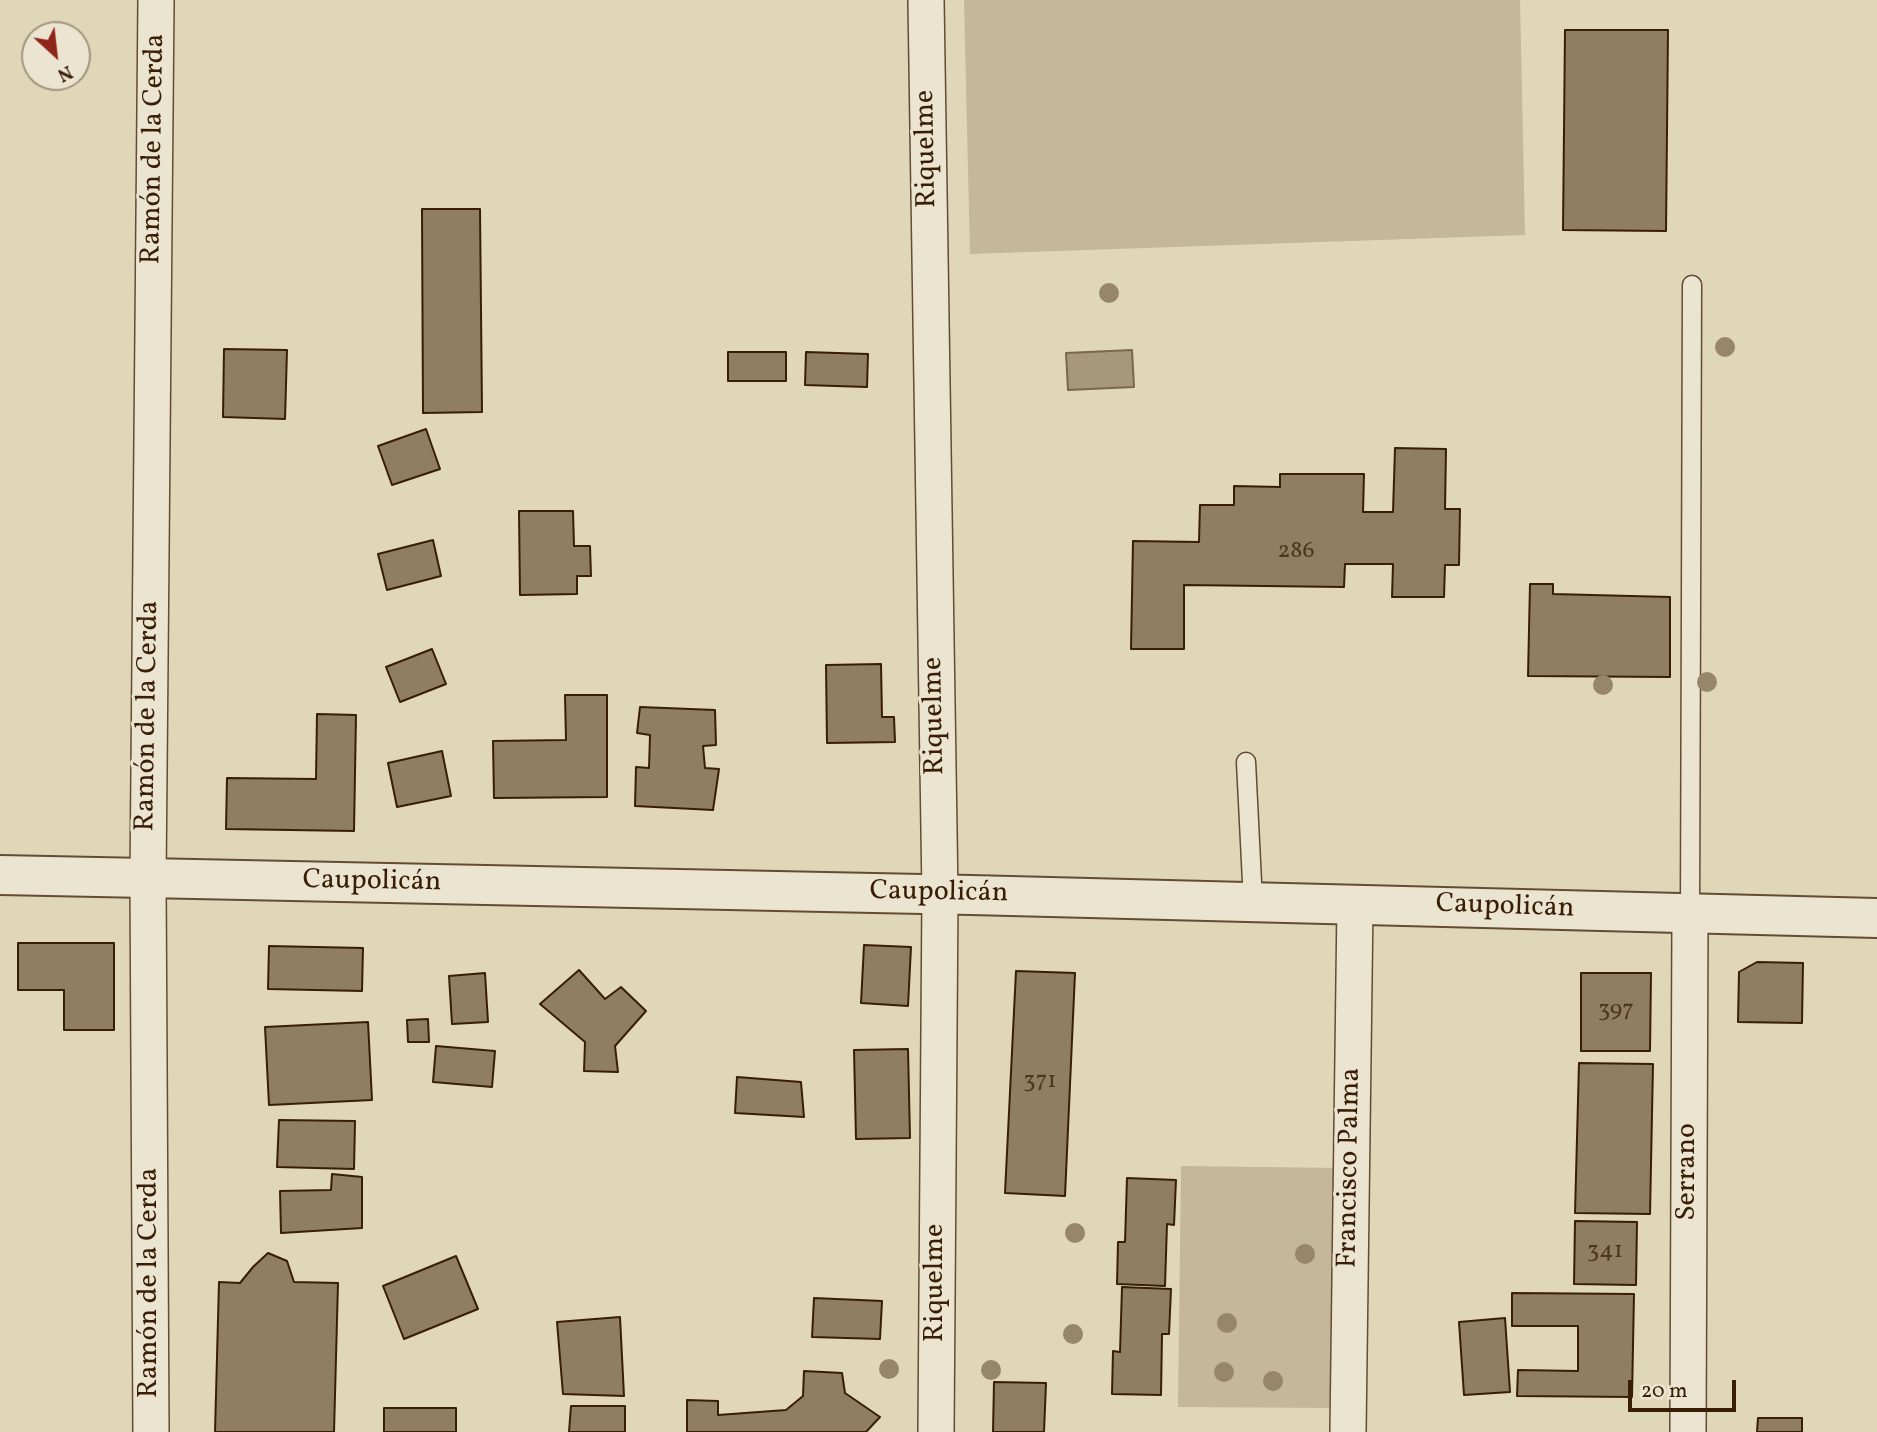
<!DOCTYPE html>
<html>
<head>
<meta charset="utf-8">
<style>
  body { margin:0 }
  #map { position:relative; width:1877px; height:1432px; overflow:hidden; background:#e0d6b8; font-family:Vollkorn,serif }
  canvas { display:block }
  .north { position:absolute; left:21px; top:21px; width:70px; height:70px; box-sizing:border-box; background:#ebe4d1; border:2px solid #a4957f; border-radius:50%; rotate:153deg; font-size:19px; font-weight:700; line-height:28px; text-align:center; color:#391e05 }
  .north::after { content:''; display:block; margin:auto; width:24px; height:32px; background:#8f2418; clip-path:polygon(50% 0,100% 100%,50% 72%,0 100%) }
  .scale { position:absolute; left:1628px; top:1380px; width:108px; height:32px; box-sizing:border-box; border:4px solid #391e05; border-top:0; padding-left:9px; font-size:21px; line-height:24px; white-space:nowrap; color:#391e05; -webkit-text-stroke:5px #ebe4d1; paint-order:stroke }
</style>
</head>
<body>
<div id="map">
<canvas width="1877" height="1432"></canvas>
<div class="north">N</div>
<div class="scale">20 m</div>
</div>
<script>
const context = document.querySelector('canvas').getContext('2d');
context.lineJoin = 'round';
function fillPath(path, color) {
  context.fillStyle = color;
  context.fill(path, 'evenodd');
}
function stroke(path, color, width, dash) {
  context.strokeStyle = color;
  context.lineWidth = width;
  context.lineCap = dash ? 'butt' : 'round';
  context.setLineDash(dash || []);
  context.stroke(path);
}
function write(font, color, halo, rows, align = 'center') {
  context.font = font + ' Vollkorn,serif';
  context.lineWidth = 6;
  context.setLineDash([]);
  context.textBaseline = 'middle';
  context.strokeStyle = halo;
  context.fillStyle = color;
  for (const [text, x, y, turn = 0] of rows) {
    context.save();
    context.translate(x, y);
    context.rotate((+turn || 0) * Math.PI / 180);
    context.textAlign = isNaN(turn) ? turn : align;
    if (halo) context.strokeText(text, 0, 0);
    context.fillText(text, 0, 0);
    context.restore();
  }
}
fillPath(new Path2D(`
  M964,0H1520L1525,235L970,254Z
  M1181,1166L1339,1168L1335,1408L1178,1407Z`), '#c4b79a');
const water = new Path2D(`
  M1132,350L1134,387L1068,390L1066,353Z`);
fillPath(water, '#a7977b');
stroke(water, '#7b674c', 2);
const building = new Path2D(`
  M1565,30H1668L1666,231L1563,230Z
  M422,209H480L482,412L423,413Z
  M224,349L287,350L285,419L223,417Z
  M728,352H786V381H728Z
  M806,352L868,354L867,387L805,385Z
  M426,429L440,469L392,485L378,446Z
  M1395,448L1446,449L1445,509H1460L1459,565H1445L1444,597H1392L1393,564H1345L1344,587L1184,585V649H1131L1133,541L1199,542L1200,505H1234V486L1280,487V474H1364L1363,512H1393Z
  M519,511H573L574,546H590L591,576H577V594L520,595Z
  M433,540L441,576L387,590L378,554Z
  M1530,584H1553V594L1670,597V677L1528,676Z
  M432,649L446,684L400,702L386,667Z
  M881,664L882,717H894L895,742L827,743L826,665Z
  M565,695H607V797L494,798L493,741L566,740Z
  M640,707L715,710L716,745L703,746L705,768L719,769L713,810L635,806L636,767L649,768L650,735L637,733Z
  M317,714L356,715L354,831L226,829L227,778L316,779Z
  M442,751L451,796L397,807L388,763Z
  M18,943H114V1030H64V990H18Z
  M864,945L911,947L908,1006L861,1003Z
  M269,946L363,948L362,991L268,989Z
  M1757,962L1803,963L1802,1023L1738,1022L1739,972Z
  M579,970L605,999L621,987L646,1011L615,1046L618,1072L584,1071L585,1042L540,1004Z
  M1016,971L1075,973L1065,1196L1005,1193Z
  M485,973L488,1022L452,1024L449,976Z
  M1581,973H1651L1650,1051H1581Z
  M428,1019L429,1042H408L407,1020Z
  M368,1022L372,1100L269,1105L265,1027Z
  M436,1046L495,1051L492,1087L433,1082Z
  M908,1049L910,1138L856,1139L854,1050Z
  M1579,1063L1653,1064L1650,1214L1575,1213Z
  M737,1077L801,1082L804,1117L735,1113Z
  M279,1120L355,1121L354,1169L277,1167Z
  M332,1174L362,1177V1228L281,1233L280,1191L331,1190Z
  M1127,1178L1176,1180L1174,1225L1167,1224L1165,1286L1117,1284L1118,1242H1125Z
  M1575,1221L1637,1222L1636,1285L1574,1284Z
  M268,1253L287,1261L294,1282L338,1283L334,1432H215L219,1282L240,1283L253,1267Z
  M456,1256L478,1309L404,1339L383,1286Z
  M1122,1287L1171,1289L1169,1334H1162L1161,1395L1112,1394L1113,1351L1120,1352Z
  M1512,1293L1634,1294L1632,1397L1517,1396L1518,1370L1578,1371V1326H1512Z
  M814,1298L882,1301L880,1339L812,1337Z
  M620,1317L624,1396L563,1394L557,1322Z
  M1505,1318L1510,1392L1464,1395L1459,1322Z
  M804,1371L842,1373L845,1393L880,1417L866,1432H687V1400L718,1401V1415L786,1410L803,1396Z
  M994,1382L1046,1383L1044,1432H993Z
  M571,1406H625V1432H569Z
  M384,1408H456V1432H384Z
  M1758,1418H1802V1432H1757Z`);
fillPath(building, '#907e62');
stroke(building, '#391e05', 2);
const service = new Path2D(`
  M1246,762L1253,902
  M1690,913L1692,285`);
const minor = new Path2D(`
  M926,0L940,894L936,1432
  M151,1432L148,879L156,0
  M1348,1432L1355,904
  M1688,1432L1690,913`);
const tertiary = new Path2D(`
  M0,875L971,895L1877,918`);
stroke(service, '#634c32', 21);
stroke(minor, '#634c32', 38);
stroke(tertiary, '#634c32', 42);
stroke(service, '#ebe4d1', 18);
stroke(minor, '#ebe4d1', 35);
stroke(tertiary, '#ebe4d1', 38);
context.fillStyle = '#97866a';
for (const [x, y] of [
  [1109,293],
  [1725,347],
  [1707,682],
  [1603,685],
  [1075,1233],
  [1305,1254],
  [1227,1323],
  [1073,1334],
  [889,1369],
  [991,1370],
  [1224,1372],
  [1273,1381]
]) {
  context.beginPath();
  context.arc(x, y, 10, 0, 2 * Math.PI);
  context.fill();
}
write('24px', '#4f361c', null, [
  ["286",1296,553],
  ["397",1616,1012],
  ["371",1040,1083],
  ["341",1605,1253]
]);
write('28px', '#391e05', '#ebe4d1', [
  ["Ramón de la Cerda",155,149,-89],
  ["Riquelme",928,149,-91],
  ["Ramón de la Cerda",149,716,-89],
  ["Riquelme",936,716,-91],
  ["Caupolicán",372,883,1],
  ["Caupolicán",939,894,1],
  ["Caupolicán",1505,908,2],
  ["Francisco Palma",1351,1168,-89],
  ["Serrano",1689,1172,-90],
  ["Ramón de la Cerda",151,1283,-90],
  ["Riquelme",937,1283,-90]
]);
</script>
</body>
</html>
